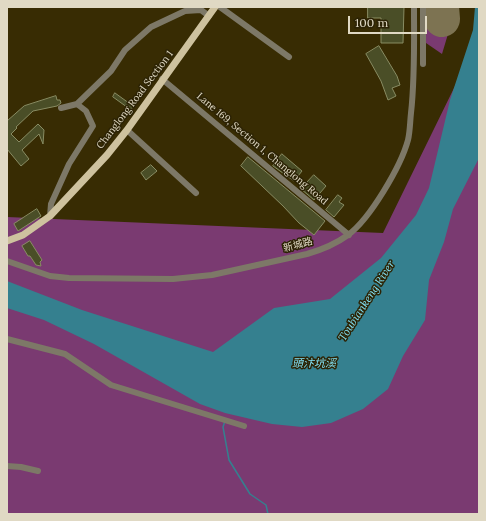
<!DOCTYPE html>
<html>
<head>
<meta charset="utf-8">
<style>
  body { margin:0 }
  #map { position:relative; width:486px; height:521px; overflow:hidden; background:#382c03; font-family:Lora,serif }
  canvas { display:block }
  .frame { position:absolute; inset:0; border:8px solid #e0d9c4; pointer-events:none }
  .scale { position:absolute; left:348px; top:16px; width:79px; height:18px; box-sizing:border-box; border:2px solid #e0d9c4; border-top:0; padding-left:5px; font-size:12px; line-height:14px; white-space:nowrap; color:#e0d9c4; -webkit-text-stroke:3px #2c2305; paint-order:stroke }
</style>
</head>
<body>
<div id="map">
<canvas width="486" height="521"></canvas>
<div class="frame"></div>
<div class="scale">100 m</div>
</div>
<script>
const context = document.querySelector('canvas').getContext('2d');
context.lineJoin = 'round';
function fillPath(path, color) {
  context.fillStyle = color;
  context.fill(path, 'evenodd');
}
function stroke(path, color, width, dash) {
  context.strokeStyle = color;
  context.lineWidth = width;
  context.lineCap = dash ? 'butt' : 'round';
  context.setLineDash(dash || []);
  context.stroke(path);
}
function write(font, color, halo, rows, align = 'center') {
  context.font = font + ' Lora,"Noto Sans TC",serif';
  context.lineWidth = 3;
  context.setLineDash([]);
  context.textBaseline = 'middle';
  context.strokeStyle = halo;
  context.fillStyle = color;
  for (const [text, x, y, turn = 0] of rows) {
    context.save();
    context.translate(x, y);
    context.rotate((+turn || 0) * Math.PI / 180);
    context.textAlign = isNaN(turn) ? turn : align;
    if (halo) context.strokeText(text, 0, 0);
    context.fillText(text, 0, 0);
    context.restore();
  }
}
fillPath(new Path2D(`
  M425,7H454V14L442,54L426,43Z
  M479,37V514H7V217L383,233Z`), '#7a3a71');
fillPath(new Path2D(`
  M475,7H479V155L478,160L453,209L444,242L429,280L425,320L403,356L388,389L363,409L331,423L302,427L272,424L225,413L200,404L94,344L44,320L7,308V281L82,310L213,352L274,308L330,299L381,258L416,215L429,188L450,100L473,30Z`), '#35808f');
stroke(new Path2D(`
  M225,421L223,427L229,460L250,494L266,505L268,514`), '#35808f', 1.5);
stroke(new Path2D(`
  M441,7L442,19`), '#7d7352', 36);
const building = new Path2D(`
  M368,7H404L403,43H381V18H368Z
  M379,46L397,76L400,85L392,88L396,96L388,100L381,81L366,54Z
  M115,93L133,106L131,110L113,97Z
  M56,96L57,100H60L61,103L57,106L33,111L16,127L17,128L11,134L19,142L38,124L44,130L43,144L39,134L22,150L29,159L21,166L7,149V121L24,106Z
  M282,154L302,171L294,181L273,166Z
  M248,157L325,221L314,235L299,223L283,206L241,166Z
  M151,165L157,171L146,180L141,173Z
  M314,175L326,186L314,200L301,189Z
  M338,195L342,198L339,202L344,205L334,217L326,210Z
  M37,209L41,216L18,231L14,224Z
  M30,241L42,260L40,262L41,266L36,265L30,256H28L22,246Z`);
fillPath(building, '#4a4e27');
stroke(building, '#888c63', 1);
stroke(new Path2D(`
  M220,7L289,57
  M423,64V7
  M162,79L349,235
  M77,104L111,71L125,50L151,27L185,11L201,10L209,16
  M127,130L196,193
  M50,216L51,204L69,164L93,126L86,111L77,104L61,108
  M7,261L50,276L69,278L173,279L212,275L307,254C321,250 337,243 348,235C370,219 401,166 408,140C410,132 410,122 411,113C415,78 414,43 414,7
  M7,339L65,354L111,385L244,426
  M7,466L21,467L38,471`), '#7d7867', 6);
stroke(new Path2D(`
  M7,241L23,235L50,216L107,155L127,130L215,7`), '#cec29f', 7);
write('10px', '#e0d9c4', '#2c2305', [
  ["Changlong Road Section 1",135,100,-53],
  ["Lane 169, Section 1, Changlong Road",262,149,40],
  ["新城路",298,245,-15]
]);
write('italic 11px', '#82e2f6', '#2c2305', [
  ["Toubiankeng River",367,301,-57],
  ["頭汴坑溪",314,364]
]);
</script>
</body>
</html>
